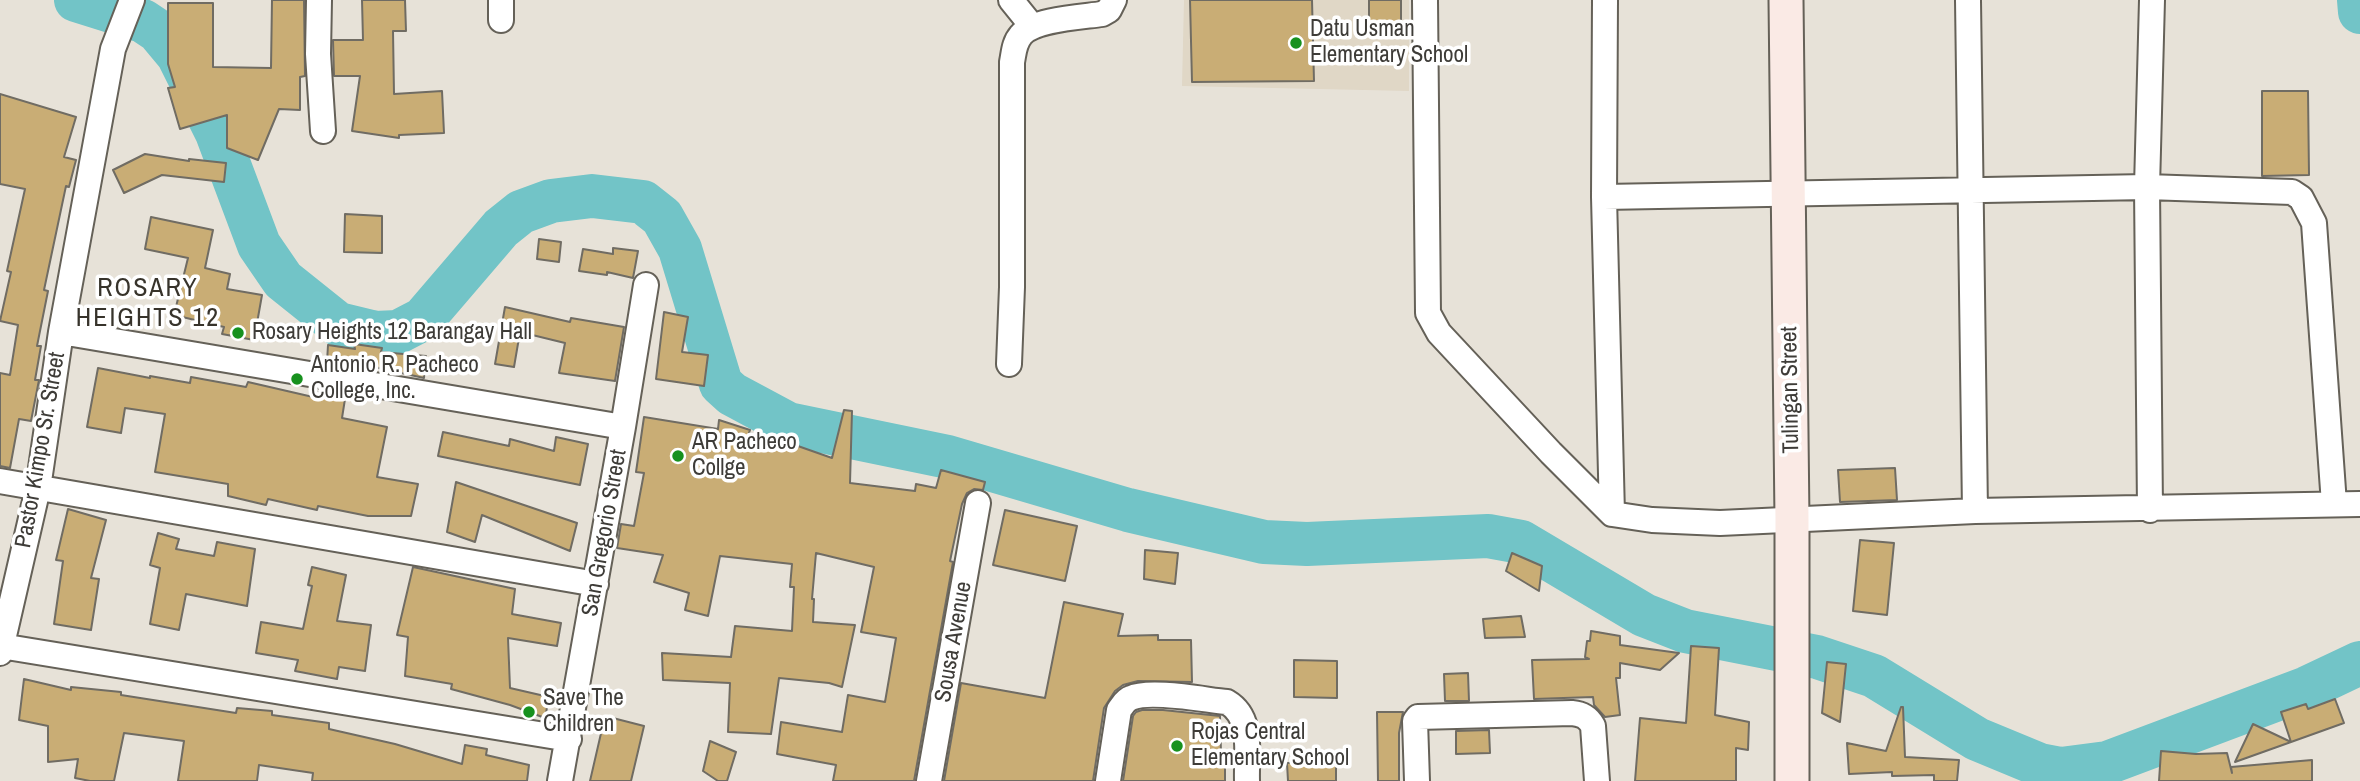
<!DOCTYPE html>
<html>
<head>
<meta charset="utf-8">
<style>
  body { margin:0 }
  canvas { display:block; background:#e7e2d8 }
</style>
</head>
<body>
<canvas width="2360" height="781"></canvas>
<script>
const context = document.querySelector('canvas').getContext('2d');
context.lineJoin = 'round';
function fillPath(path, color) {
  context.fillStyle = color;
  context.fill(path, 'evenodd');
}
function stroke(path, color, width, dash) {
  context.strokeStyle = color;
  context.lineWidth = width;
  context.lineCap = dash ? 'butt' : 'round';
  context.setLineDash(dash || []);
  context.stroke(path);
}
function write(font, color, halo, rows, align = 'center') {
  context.font = font + ' "Archivo Narrow",sans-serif';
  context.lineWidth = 7;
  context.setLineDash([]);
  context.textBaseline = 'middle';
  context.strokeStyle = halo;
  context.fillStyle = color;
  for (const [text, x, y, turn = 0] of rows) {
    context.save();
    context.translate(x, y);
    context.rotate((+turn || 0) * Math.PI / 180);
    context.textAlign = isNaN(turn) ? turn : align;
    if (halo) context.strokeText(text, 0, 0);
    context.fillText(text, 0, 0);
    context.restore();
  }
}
fillPath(new Path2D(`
  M1184,0H1409V91L1182,86Z`), '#e0d7c6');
stroke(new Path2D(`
  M76,0L143,21L158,31L178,55L217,133L259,245L283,280L338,324L375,333L398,332L423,319L501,228L521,212L551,201L592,196L643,202L662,217L680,249L721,384L732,394L788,424L948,457L1128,510L1264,542L1307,544L1488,536L1521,542L1644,615L1685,631L1817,657L1874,676L1977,739L2040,765L2061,769L2107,763L2307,688L2360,663
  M2359,0L2360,12`), '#72c4c7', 44);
const building = new Path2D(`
  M272,0H304L305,76L300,77V110L279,109L258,160L227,148V115L180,129L168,88L175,87L168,64V3H213V67L271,68Z
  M362,0H405L406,31H393L394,94L442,91L444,133L399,135V138L352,131L360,76H334L333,40H363Z
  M1190,0H1312L1314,81L1192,82Z
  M1369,0H1401V27H1369Z
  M2262,91H2308L2309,175L2262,176Z
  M0,94L76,117L64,157L76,160L69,187L66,186L44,290L48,291L37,346H41L35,380H39L31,421L19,419L10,468L0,466V373L10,375L18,325L0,321L11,272L7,271L25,189L0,184Z
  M145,154L189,161V159L226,163L224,182L162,175L124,193L113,170Z
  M345,214L382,216V253L344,252Z
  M151,217L213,230L205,268L230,274L227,289L262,295L254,340L222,334L224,327L174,315L188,258L145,249Z
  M539,239L561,242L559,262L537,259Z
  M613,248L638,251L633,278L607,272V275L579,271L583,249L613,254Z
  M505,307L570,322L571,318L624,327L615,381L559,373L565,343L520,332L514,367L495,364Z
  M664,312L688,317L682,352L708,355L704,386L656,379Z
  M354,344L382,348L381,352L426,356L424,378L370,366L327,362L328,345L355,349Z
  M98,368L150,378V376L190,383L191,377L246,387L248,382L313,397L315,391L323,393V391L345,399L342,418L387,427L377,477L418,484L411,516H368L318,506L317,510L268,499L266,505L228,496V484L155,472L165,414L125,408L121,433L87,427Z
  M844,410L852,411L850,483L915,491L916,484L936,488L941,470L985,482L983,490L974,489L967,493L962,504L950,561L953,562L914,781H833L836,765L777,754L781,722L842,732L848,695L885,702L896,638L861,632L874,567L816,553L812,599H814L813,622L855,625L842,687L829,683L779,678L771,734L728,732L730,683L663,680L662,653L731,657L735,626L792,631L794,587H790L792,564L720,556L708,616L685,610L689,593L654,582L663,555L617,548L621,524L634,526L644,473L636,472L644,417L718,429L719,420L750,430L749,433L795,445L832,458Z
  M443,432L509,446L510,439L554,451L556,437L588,444L580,485L438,456Z
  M1895,468L1897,500L1840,502L1838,470Z
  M456,482L577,523L570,551L482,515L475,542L447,532Z
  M68,509L106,520L91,578L99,579L91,630L54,624L63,561L56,560Z
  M1005,510L1077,526L1065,581L993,565Z
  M158,533L179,539L176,549L214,556L217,542L255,549L247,606L186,594L179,630L150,624L160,568L150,565Z
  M1860,540L1894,543L1887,615L1853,611Z
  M1145,550L1178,553L1175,584L1144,579Z
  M1512,553L1542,566L1539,591L1506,571Z
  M312,567L346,575L337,621L371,625L365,671L339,667L337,679L295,671L298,660L256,653L261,622L303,629L312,586L308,585Z
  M413,567L515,589L512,614L561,623L557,646L508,638L510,688L549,697L545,718L510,705L451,689L452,684L405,676L408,637L397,635Z
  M1064,602L1123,614L1118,636L1158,635V640H1191L1192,682L1138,681L1123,685L1115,691L1104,708L1093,781H944L961,683L1045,698Z
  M1521,616L1525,637L1485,638L1483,619Z
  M1591,631L1620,636V645L1679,653L1660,670L1620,663V678H1616L1620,715L1605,717L1594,705L1593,697L1534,699L1532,660L1589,659L1585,657L1587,641H1590Z
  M1691,646L1719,648L1715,715L1749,722L1748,750L1736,748V781H1635L1640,718L1686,723Z
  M1294,660L1337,661V698L1294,697Z
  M1827,662L1846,664L1840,722L1822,713Z
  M1468,673L1469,701H1445L1444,674Z
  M24,679L71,690V687L121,692V695L236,713L237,708L272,711V715L329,723V729L395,744L462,764L465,745L487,749L486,755L529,765L527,781H312L313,773L259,765L257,781H178L184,741L124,733L114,781H90L75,778L78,759L48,762V726L19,720Z
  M2335,699L2344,723L2291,742L2281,712L2306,704L2308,709Z
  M1901,707H1903L1905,757L1959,760L1957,781H1934V775L1892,776V772L1849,774L1847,743L1886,751Z
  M1142,710H1163L1220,716L1221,753H1225V781H1123L1133,716L1136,712Z
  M1377,712H1403L1399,733V781H1378Z
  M605,716L644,726L631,781H590Z
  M2253,724L2291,742L2235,762Z
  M1489,730L1490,753L1456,754V731Z
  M710,741L736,752L727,781H718L703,771Z
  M2161,751L2196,754L2227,753L2232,773L2231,767L2312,760V781H2159Z
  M1336,762V781H1288L1287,763Z`);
fillPath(building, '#c9ad75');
stroke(building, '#706c63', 2);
const street = new Path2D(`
  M319,0L318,54L323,131
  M1011,0L1032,26
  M1425,0L1428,313L1439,333L1551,453L1612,514L1652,520L1720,523L1975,511L2360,504
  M1605,0L1604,197L1612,514
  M1968,0L1975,511
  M501,20V0
  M1604,197L2147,187L2292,192L2301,198L2314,223L2334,504
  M61,332L623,427
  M1009,364L1012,287V62C1014,52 1014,43 1021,35C1034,19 1081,17 1102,14L1109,10L1114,0
  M0,481L596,584
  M2150,510L2147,187L2152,0
  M1,646L569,739
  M0,653L38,488L61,332L113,49L132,0
  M560,781L623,427L646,285
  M929,781L978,503
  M1108,781L1119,710C1123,705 1125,700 1131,698C1150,689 1205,700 1227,702C1254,718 1246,753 1247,781
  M1417,781L1415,721L1418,717L1572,713C1582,714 1588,717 1593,726L1597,781`);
const secondary = new Path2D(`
  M1786,0L1792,519V781`);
stroke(street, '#656158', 28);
stroke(secondary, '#656158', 37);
stroke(street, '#fff', 24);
stroke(secondary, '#faeae5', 33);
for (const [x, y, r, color] of [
  [1296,43,7,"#17911e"],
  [238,333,7,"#17911e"],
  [297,379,7,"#17911e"],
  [678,456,7,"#17911e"],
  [529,712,7,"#17911e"],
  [1177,746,7,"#17911e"]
]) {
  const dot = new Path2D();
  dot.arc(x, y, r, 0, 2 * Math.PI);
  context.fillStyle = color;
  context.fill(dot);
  stroke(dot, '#fff', 2.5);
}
write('23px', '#3e3c38', '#fff', [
  ["Datu Usman",1310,30],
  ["Elementary School",1310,56],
  ["Rosary Heights 12 Barangay Hall",252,333],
  ["Antonio R. Pacheco",311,366],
  ["College, Inc.",311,392],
  ["AR Pacheco",692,443],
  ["Collge",692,469],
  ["Save The",543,699],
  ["Children",543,725],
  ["Rojas Central",1191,733],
  ["Elementary School",1191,759]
], 'left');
write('23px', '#3e3c38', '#fff', [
  ["Tulingan Street",1791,390,-91],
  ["Pastor Kimpo Sr. Street",41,450,-80],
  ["San Gregorio Street",605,533,-80],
  ["Sousa Avenue",954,642,-80]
]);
context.letterSpacing = '2px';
write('26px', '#37332b', '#fff', [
  ["ROSARY",148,289],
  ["HEIGHTS 12",148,319]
]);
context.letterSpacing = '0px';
</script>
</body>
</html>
